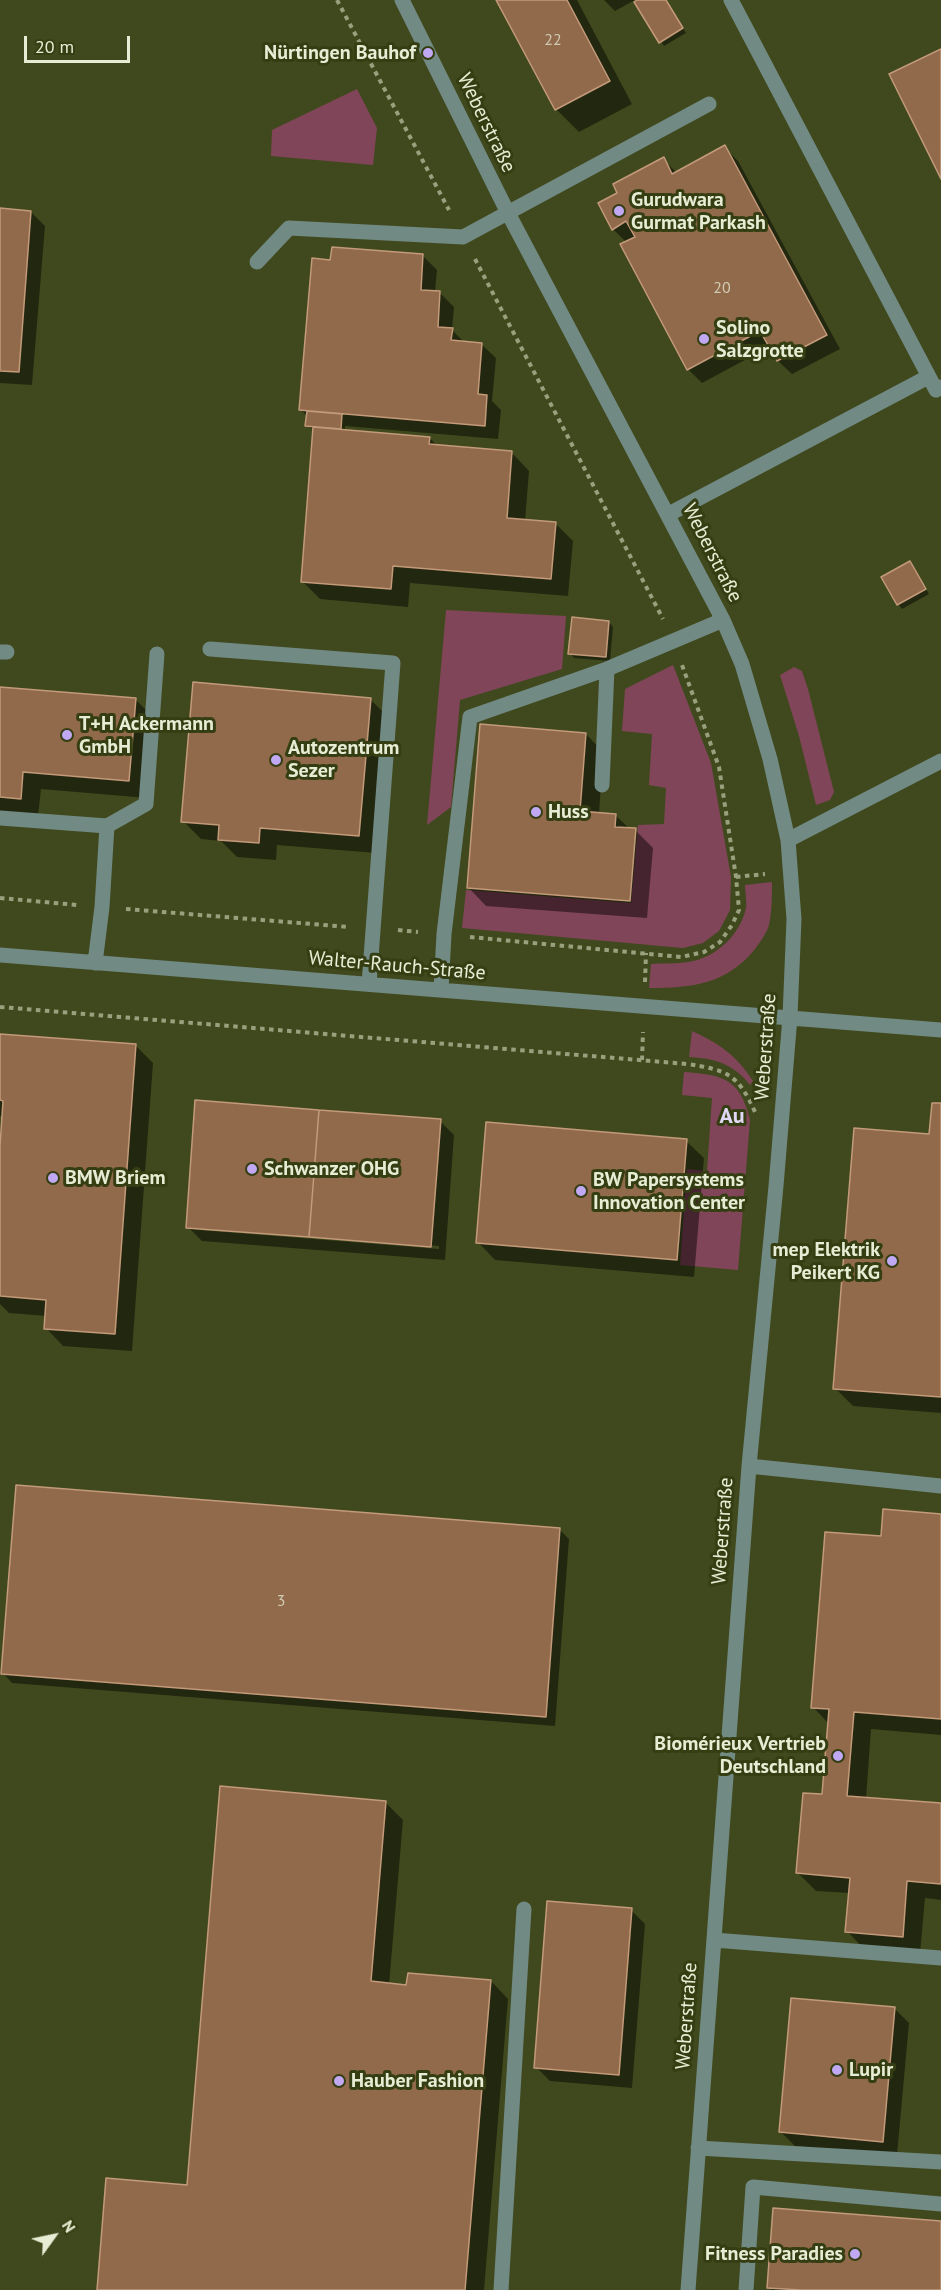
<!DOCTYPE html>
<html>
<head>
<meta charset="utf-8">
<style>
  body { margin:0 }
  #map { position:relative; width:941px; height:2290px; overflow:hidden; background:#40491d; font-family:"PT Sans",sans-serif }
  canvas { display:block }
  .north { position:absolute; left:24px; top:2206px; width:60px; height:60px; -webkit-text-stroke:4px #353e12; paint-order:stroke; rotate:57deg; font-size:16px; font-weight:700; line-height:24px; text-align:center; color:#e6edd4 }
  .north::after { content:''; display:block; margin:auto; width:21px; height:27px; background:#e6edd4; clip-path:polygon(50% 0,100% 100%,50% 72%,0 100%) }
  .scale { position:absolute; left:24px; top:36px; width:106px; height:27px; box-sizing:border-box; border:3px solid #e6edd4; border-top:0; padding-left:8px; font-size:18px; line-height:21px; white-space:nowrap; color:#e6edd4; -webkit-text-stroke:4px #353e12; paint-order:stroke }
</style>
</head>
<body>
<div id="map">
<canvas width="941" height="2290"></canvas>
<div class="north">N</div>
<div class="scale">20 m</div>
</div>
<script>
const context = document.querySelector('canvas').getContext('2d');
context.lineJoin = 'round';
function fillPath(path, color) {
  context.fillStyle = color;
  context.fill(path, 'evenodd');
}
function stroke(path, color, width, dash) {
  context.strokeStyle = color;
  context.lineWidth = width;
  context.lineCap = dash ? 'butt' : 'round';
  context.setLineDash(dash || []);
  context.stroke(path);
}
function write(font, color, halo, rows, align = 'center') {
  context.font = font + ' "PT Sans",sans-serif';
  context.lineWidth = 6;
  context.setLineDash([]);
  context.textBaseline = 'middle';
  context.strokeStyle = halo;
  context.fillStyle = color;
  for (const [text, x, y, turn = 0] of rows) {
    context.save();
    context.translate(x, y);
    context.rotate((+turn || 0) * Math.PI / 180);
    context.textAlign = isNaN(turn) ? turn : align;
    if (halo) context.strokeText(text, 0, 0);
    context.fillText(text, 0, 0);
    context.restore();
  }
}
fillPath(new Path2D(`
  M357,89L377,128L373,165L271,156L272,130Z
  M446,610L566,616L562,669L460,700L451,807L427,825Z
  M673,665L711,763L731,877L730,910L719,931L703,943L683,948L462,928L466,890L631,903L638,825L664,824L666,788L649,785L652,734L622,731L625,689Z
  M794,667L802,671L808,689L834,792L830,800L816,805L799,736L780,675Z
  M772,882C772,896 772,911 769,925C767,933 760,942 755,949C727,984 692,988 649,988L651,964C663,963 676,964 688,962C716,958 740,935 746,908C747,901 745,892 745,885Z
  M692,1031C720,1044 736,1055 753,1081L750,1085C734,1064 714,1058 689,1057Z
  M684,1072C723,1075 740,1078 750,1120L738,1270L680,1265L687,1169L707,1171L712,1098L682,1095Z`), '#814559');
fillPath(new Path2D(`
  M498,0H577L632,104L579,132L556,109Z
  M604,0H666L686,33L664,46L635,0L615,11Z
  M724,147L738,161L840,349L792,374L778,361L771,346L702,383L688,369L627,243L613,229L619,194L663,159L677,173Z
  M0,210L31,212L45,226L32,385L0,383Z
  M423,256L437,270L435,292L440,293L454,307L452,330L465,343L481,344L496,358L492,401L501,410L498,439L345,426V431L430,438L438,447L512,453L529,471L525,521L555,523L573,541L568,596L410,583L408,607L320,599L302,581L314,430L307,426L308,417L301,410L332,261Z
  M910,563L929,594L902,609L898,604Z
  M609,622L613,627L610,661L574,658L570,653Z
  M0,688L135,699L153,717L147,798L41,789L38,816L0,813Z
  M370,699L388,717L376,853L277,845L276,860L237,857L221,841L201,839L183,821Z
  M586,734L603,752L599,814L615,815L630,829L635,830L653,848L647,918L486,906L469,888Z
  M0,1035L135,1045L153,1063L132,1351L63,1346L46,1328L47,1316L9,1313L0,1304V1167L4,1116H0Z
  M941,1105V1413L853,1406L835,1388Z
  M440,1121L454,1135L445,1260L202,1241L188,1227ZM200,1227L439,1246V1249L200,1230Z
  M686,1141L704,1158L694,1277L495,1260L478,1242Z
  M941,1515V1735L871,1729L866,1799L941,1805V1900L925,1898L920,1954L864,1949L847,1931L850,1893L816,1891L798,1873L824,1796L829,1724L813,1707L882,1538Z
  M560,1530L569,1539L555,1726L12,1683L3,1673Z
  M385,1802L403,1820L389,1985L408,1986L491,1981L508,1999L484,2290H98L188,2186Z
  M631,1910L645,1924L632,2088L550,2081L536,2067Z
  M895,2009L909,2023L897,2155L795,2146L781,2132Z
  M941,2222V2290H772L769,2287Z`), '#0007');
const building = new Path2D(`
  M496,0H567L610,81L555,110Z
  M637,0H666L683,28L659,43L634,2Z
  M941,49V179L889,74Z
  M725,145L827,335L777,361L760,331L687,370L620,244L635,237L626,221L612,230L598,203L617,193L613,184L664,157L672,174Z
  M0,208L31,211L19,372L0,371Z
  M332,247L423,254L421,290L440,291L438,327L453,328L451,340L482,343L478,394L487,395L485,426L299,410L312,258L330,260Z
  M307,411L342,414L341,429L305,426Z
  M313,427L430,437L429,444L512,451L507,518L556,522L551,579L393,566L391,589L301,582Z
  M910,561L926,589L897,605L881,577Z
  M572,617L609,621L606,657L568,654Z
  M193,682L371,698L359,836L260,828L259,843L218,840L219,825L181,822Z
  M0,687L136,698L129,781L23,772L21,799L0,797Z
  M480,724L586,733L580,811L616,814L615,827L636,828L630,901L467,888Z
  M0,1034L136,1044L115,1334L44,1329L46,1300L0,1296V1146L3,1101L0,1100Z
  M195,1100L319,1110L309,1237L186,1228Z
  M932,1103H941V1397L833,1389L854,1128L929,1134Z
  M319,1110L441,1119L431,1247L309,1237Z
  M486,1122L687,1139L677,1260L476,1243Z
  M16,1485L560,1528L546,1717L1,1674Z
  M883,1509L941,1514V1719L854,1712L847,1796L941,1803V1884L907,1881L903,1937L845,1932L850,1878L796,1873L803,1793L822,1794L829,1709L811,1708L825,1532L881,1536Z
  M220,1786L386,1801L371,1981L406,1985L408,1973L491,1980L465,2290H97L106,2178L187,2185Z
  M547,1901L632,1908L619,2075L534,2068Z
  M791,1998L895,2007L883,2142L779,2132Z
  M773,2208L941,2221V2290H801L767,2288Z`);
fillPath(building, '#906a4b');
stroke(building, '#c39a7a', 1.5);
stroke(new Path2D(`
  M337,0L449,210
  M475,259L663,619
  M736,877L765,874
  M0,898L77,905
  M126,909L349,927
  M398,930L418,932
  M470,937L681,957L704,952L720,942L732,925L739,910L736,877L719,767L682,665
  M645,982L646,953
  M0,1007L687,1064C727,1070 738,1074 755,1112
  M642,1060L643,1032`), '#98a07e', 4, [4.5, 4.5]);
stroke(new Path2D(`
  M402,0L508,213L723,620L742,664L770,759L788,840L794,919L790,1017L776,1186L749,1466L688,2290
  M731,0L936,390L941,387
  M257,262L289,228L463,237L709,104
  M669,514L928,377
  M210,649L393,663L369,984
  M0,652H7
  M602,785L607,669
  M0,818L107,826
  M788,840L941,761
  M0,955L941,1030
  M95,963L102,907L107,826L146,804L157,654
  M441,990L444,934L470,717L607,669L723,620
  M749,1466L941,1486
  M714,1940L941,1958
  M698,2148L941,2162
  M501,2290L524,1909
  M746,2290L753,2187L941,2204`), '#718a84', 15);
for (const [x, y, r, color] of [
  [428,53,6,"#c1a8f3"],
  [619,211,6,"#c1a8f3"],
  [704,339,6,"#c1a8f3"],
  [67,735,6,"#c1a8f3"],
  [276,760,6,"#c1a8f3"],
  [536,812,6,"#c1a8f3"],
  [252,1169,6,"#c1a8f3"],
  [53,1178,6,"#c1a8f3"],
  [581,1191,6,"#c1a8f3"],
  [892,1261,6,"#c1a8f3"],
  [838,1756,6,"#c1a8f3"],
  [837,2070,6,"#c1a8f3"],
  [339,2081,6,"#c1a8f3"],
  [855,2254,6,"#c1a8f3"]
]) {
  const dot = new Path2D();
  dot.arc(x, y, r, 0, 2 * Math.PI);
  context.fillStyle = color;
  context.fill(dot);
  stroke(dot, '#353e12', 2);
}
write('16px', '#d0ccb2', null, [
  ["22",553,40],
  ["20",722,288],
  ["3",281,1601]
]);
write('bold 20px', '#e6edd4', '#353e12', [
  ["Nürtingen Bauhof",416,53,"right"],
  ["Gurudwara",631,200],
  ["Gurmat Parkash",631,223],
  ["Solino",716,328],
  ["Salzgrotte",716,351],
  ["T+H Ackermann",79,724],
  ["GmbH",79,747],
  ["Autozentrum",288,748],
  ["Sezer",288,771],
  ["Huss",548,812],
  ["Schwanzer OHG",264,1169],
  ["BMW Briem",65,1178],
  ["BW Papersystems",593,1180],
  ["Innovation Center",593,1203],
  ["mep Elektrik",880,1250,"right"],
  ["Peikert KG",880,1273,"right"],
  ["Biomérieux Vertrieb",826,1744,"right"],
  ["Deutschland",826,1767,"right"],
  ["Lupir",849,2070],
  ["Hauber Fashion",351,2081],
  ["Fitness Paradies",843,2254,"right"]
], 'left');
write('20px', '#e6edd4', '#353e12', [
  ["Weberstraße",486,123,64],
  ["Weberstraße",712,553,63],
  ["Walter-Rauch-Straße",397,966,5],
  ["Weberstraße",766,1047,-86],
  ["Weberstraße",723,1531,-86],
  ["Weberstraße",687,2016,-86]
]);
write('bold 22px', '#e0d8f4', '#353e12', [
  ["Au",732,1117]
]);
</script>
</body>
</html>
